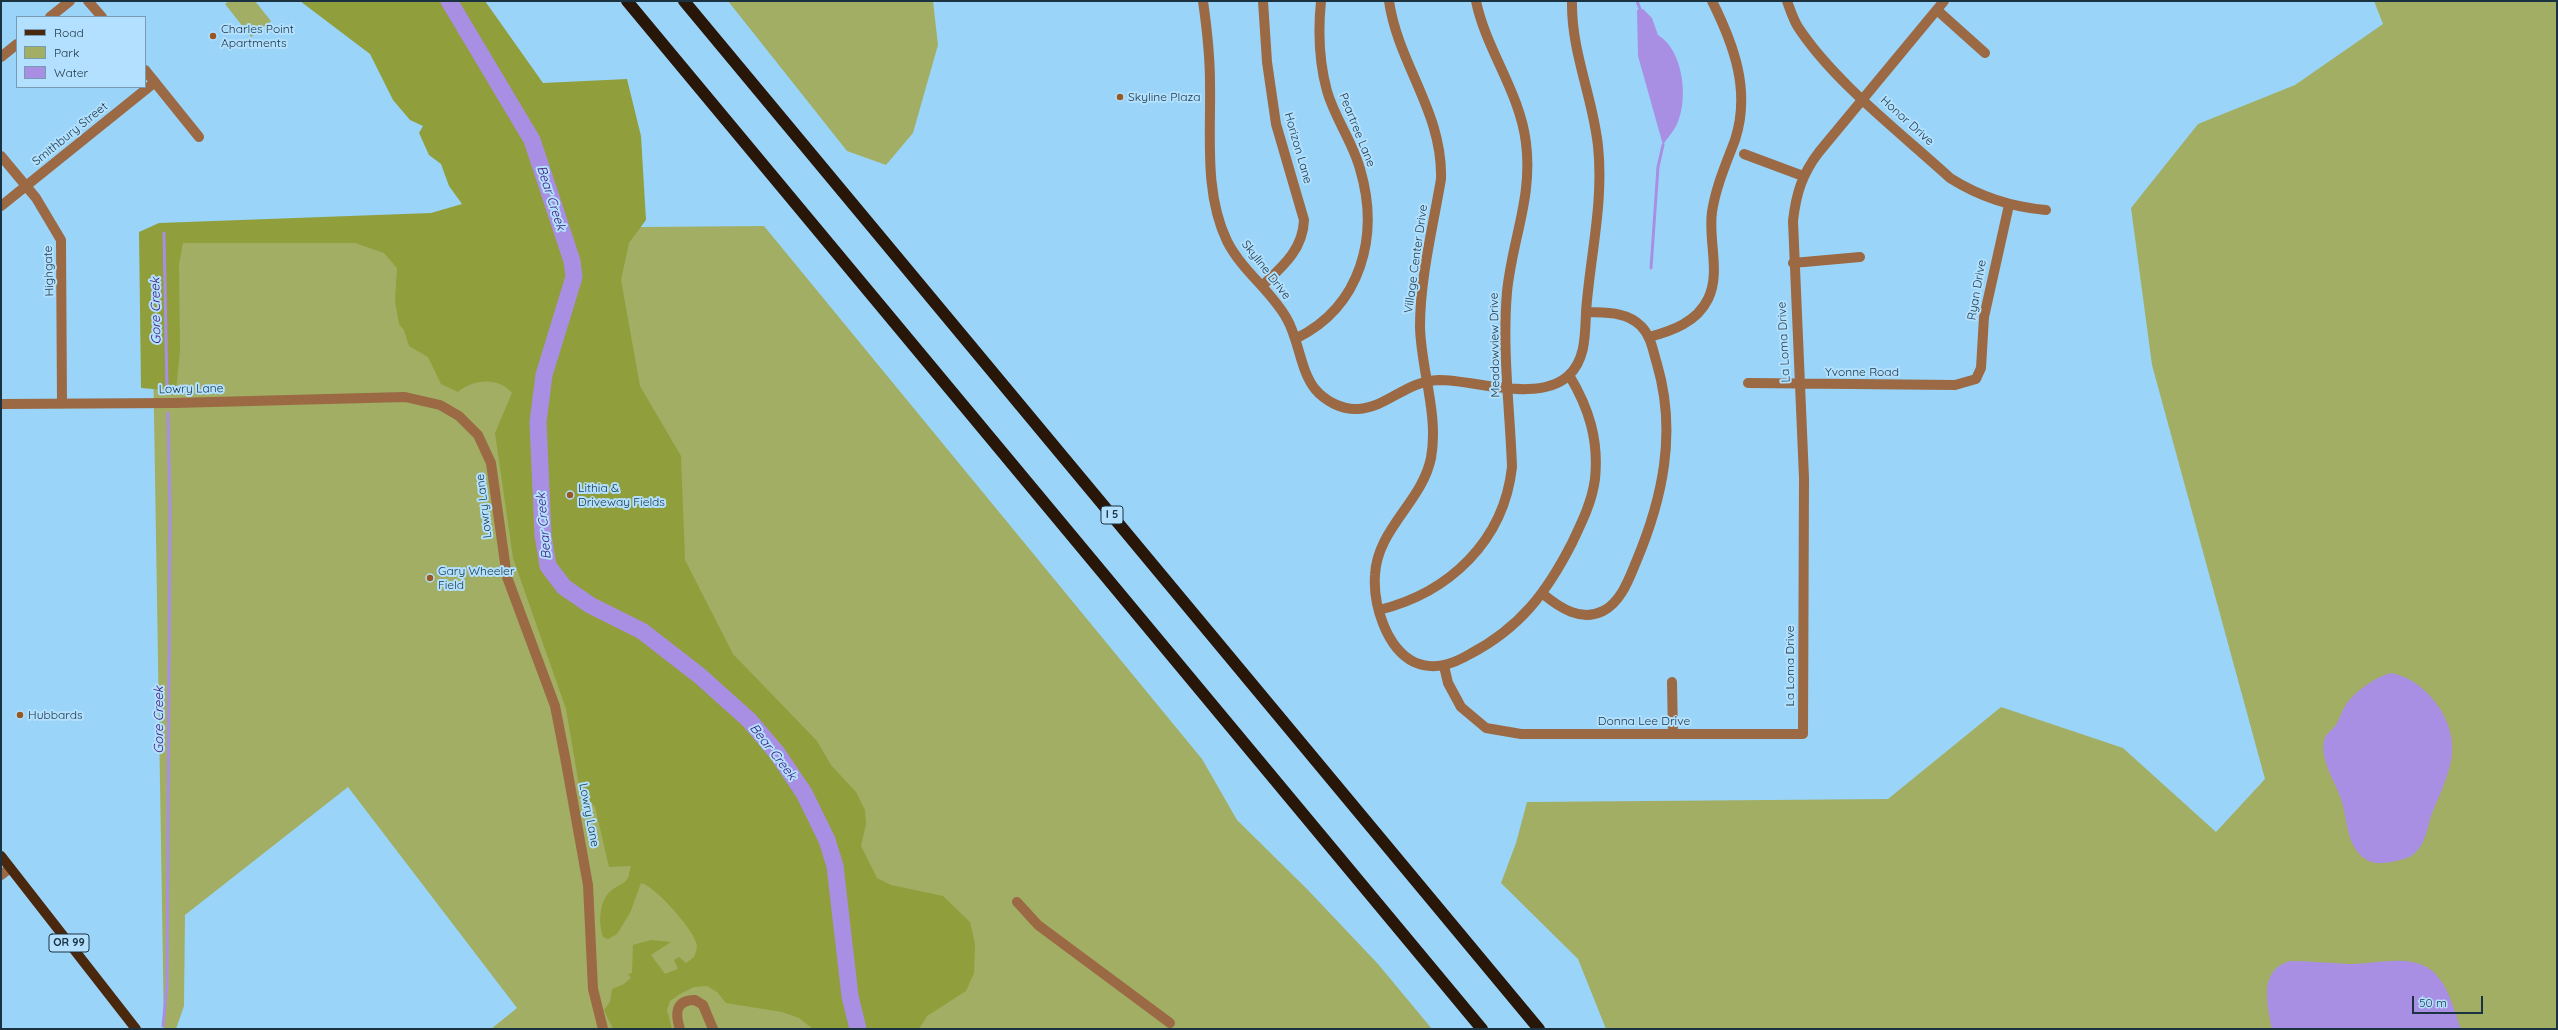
<!DOCTYPE html>
<html>
<head>
<meta charset="utf-8">
<style>
  body { margin:0 }
  #map { position:relative; width:2558px; height:1030px; overflow:hidden; background:#9ad5f9; font-family:Quicksand,sans-serif }
  canvas { display:block }
  .frame { position:absolute; inset:0; border:2px solid #1b3341; pointer-events:none }
  .legend { position:absolute; left:16px; top:16px; width:130px; height:72px; box-sizing:border-box; background:#b2e0fe; border:1px solid #769bb2; margin:0; padding:5px 7px; list-style:none; font-size:12px; color:#1b3341 }
  .legend li { display:flex; align-items:center; gap:8px; height:20px }
  .legend b { width:20px; border:1px solid #769bb2 }
  .scale { position:absolute; left:2412px; top:996px; width:71px; height:18px; box-sizing:border-box; border:2px solid #1b3341; border-top:0; padding-left:5px; font-size:12px; line-height:14px; white-space:nowrap; color:#1b3341; -webkit-text-stroke:3px #b2e0fe; paint-order:stroke }
</style>
</head>
<body>
<div id="map">
<canvas width="2558" height="1030"></canvas>
<div class="frame"></div>
<ul class="legend">
<li><b style="height:5px;background:#49280d"></b>Road</li>
<li><b style="height:11px;background:#a2ae64"></b>Park</li>
<li><b style="height:11px;background:#a88fe4"></b>Water</li>
</ul>
<div class="scale">50 m</div>
</div>
<script>
const context = document.querySelector('canvas').getContext('2d');
context.lineJoin = 'round';
function fillPath(path, color) {
  context.fillStyle = color;
  context.fill(path, 'evenodd');
}
function stroke(path, color, width, dash) {
  context.strokeStyle = color;
  context.lineWidth = width;
  context.lineCap = dash ? 'butt' : 'round';
  context.setLineDash(dash || []);
  context.stroke(path);
}
function write(font, color, halo, rows, align = 'center') {
  context.font = font + ' Quicksand,sans-serif';
  context.lineWidth = 4;
  context.setLineDash([]);
  context.textBaseline = 'middle';
  context.strokeStyle = halo;
  context.fillStyle = color;
  for (const [text, x, y, turn = 0] of rows) {
    context.save();
    context.translate(x, y);
    context.rotate((+turn || 0) * Math.PI / 180);
    context.textAlign = isNaN(turn) ? turn : align;
    if (halo) context.strokeText(text, 0, 0);
    context.fillText(text, 0, 0);
    context.restore();
  }
}
fillPath(new Path2D(`
  M229,1H255L271,21L251,37L225,4Z
  M728,1H933L938,45L913,133L886,165L847,151Z
  M2374,1H2557V1029H1606L1578,959L1501,883L1516,843L1527,802L1888,799L2001,707L2123,748L2216,832L2265,779L2152,365L2131,208L2198,124L2295,85L2383,24Z
  M764,226L1202,759L1237,820L1307,889L1378,964L1432,1029H491L517,1008L348,787L185,915L184,1006L176,1029H164L151,231Z`), '#a2ae64');
fillPath(new Path2D(`
  M300,1H485L543,83L627,79L641,136L646,220L629,243L621,280L640,386L681,456L685,560L733,654L817,741L831,765L856,792L865,810L866,824L861,846L877,878L891,885L943,896L970,922L975,944L974,973L966,991L927,1016L919,1029H813L799,1018L782,1012L726,1003L717,992L707,986L694,987L680,994L670,1001L667,1010L672,1029H613L604,1010L610,1002L612,989L624,984L631,978L628,974L632,973L633,945L651,940L671,942L651,955L665,974L678,969L674,960L679,957L686,963L694,957C696,952 698,947 696,942C691,927 655,886 641,883L630,913L617,934L608,939L603,937C598,922 599,899 613,889C619,885 624,884 628,878L631,866L609,867L595,807L580,791L566,709L513,558L495,433L512,393C499,377 473,379 458,392L441,384L428,357L409,346L404,330L399,324L395,301L397,268L384,253L355,243H183L179,264L180,351L176,391L141,388L139,232L159,223L431,213L462,204L449,186L441,164L429,155L419,133L423,126L410,120L393,100L370,54Z`), '#909e3b');
fillPath(new Path2D(`
  M1643,9L1652,18L1658,35C1683,50 1689,98 1677,124C1674,131 1667,138 1663,145L1638,56L1637,10Z
  M2391,673C2425,679 2455,718 2452,753C2450,775 2439,795 2431,816C2427,829 2425,845 2414,854C2407,860 2385,864 2376,863C2365,862 2357,853 2352,843C2346,829 2346,813 2341,799C2335,781 2320,760 2324,741C2325,734 2332,730 2336,725C2339,719 2341,714 2344,708C2352,693 2375,677 2391,673Z
  M2290,961C2309,961 2328,963 2348,964C2373,965 2409,953 2431,970C2448,983 2454,1010 2461,1029H2272C2267,1004 2258,970 2290,961Z`), '#a88fe4');
stroke(new Path2D(`
  M1637,1L1640,9
  M164,233L167,389
  M1651,268L1658,167L1663,145
  M163,1026L167,985L170,513L168,413`), '#a88fe4', 3);
stroke(new Path2D(`
  M449,1L532,140L572,261L574,277L544,375L538,422L543,535L548,566L564,587L590,605L642,631L700,676L749,720L777,753L804,793L827,840L835,866L850,996L858,1029`), '#a88fe4', 17);
stroke(new Path2D(`
  M88,1L102,17
  M1203,1C1207,29 1210,56 1210,84C1211,136 1204,193 1227,241C1242,271 1271,290 1287,319C1299,340 1300,370 1315,389C1325,401 1342,410 1358,409C1388,407 1406,381 1439,380C1476,380 1538,403 1568,376C1586,360 1585,334 1586,312C1605,313 1626,311 1641,326C1651,336 1653,351 1657,364C1677,432 1663,498 1636,562C1629,579 1621,602 1603,611C1581,622 1560,608 1543,594
  M1389,1C1398,64 1443,112 1441,179C1433,227 1420,278 1420,327C1421,370 1439,415 1431,458C1422,502 1377,529 1375,575C1373,604 1386,648 1414,662C1434,671 1453,664 1470,654C1520,628 1547,592 1572,543C1582,522 1592,502 1595,479C1599,440 1589,408 1569,375
  M1572,1C1571,52 1593,97 1598,146C1604,202 1590,257 1586,312
  M1787,1C1790,9 1793,19 1798,27C1834,82 1901,133 1950,178C1980,197 2011,207 2046,210
  M1937,10L1985,53
  M50,17L70,1
  M1,57L17,44
  M145,70L199,137
  M1744,154L1803,176
  M1,156L36,198L61,240L62,404
  M1,206L155,82
  M1793,263L1860,257
  M1262,286C1282,267 1303,250 1304,220L1276,124L1267,62L1263,1
  M1649,337C1672,331 1697,322 1708,299C1721,273 1708,240 1712,212C1716,186 1726,164 1735,140C1751,91 1734,45 1712,1
  M1297,338C1361,306 1380,236 1360,169C1353,142 1335,119 1327,91C1319,62 1318,31 1321,1
  M1748,383L1955,385L1976,379L1981,368L1984,317L2009,205
  M1,404L174,403L405,397L440,405L459,416L478,435L491,463L507,577L555,706L565,757L588,885L593,989L603,1029
  M1379,610C1449,593 1504,541 1512,467C1510,410 1502,350 1507,292C1512,240 1533,197 1526,143C1520,92 1486,50 1476,1
  M1444,666L1448,683L1461,707L1486,728L1521,734H1803L1804,478L1793,221C1796,194 1802,174 1819,152L1944,1
  M1672,682L1673,734
  M1,875L10,868
  M1017,902L1038,925L1170,1023
  M680,1029C675,1014 675,1000 695,1000L703,1005L713,1029`), '#9b6944', 10);
stroke(new Path2D(`
  M1,856L136,1029`), '#49280d', 10);
stroke(new Path2D(`
  M627,1L1482,1029
  M684,1L1539,1029`), '#281609', 12);
for (const [x, y, r, color] of [
  [213,36,4,"#995822"],
  [1120,97,4,"#995822"],
  [570,495,4,"#995822"],
  [430,578,4,"#995822"],
  [20,715,4,"#995822"]
]) {
  const dot = new Path2D();
  dot.arc(x, y, r, 0, 2 * Math.PI);
  context.fillStyle = color;
  context.fill(dot);
  stroke(dot, '#b2e0fe', 1.5);
}
for (const [x, y, w] of [
  [1112,515,22],
  [69,943,40]
]) {
  const box = new Path2D();
  box.roundRect(x - w / 2, y - 9, w, 18, 3);
  context.fillStyle = '#b2e0fe';
  context.fill(box);
  stroke(box, '#1b3341', 1);
}
write('bold 11px', '#1b3341', null, [
  ["I 5",1112,515],
  ["OR 99",69,943]
]);
write('12px', '#1b3341', '#b2e0fe', [
  ["Charles Point",221,29],
  ["Apartments",221,43],
  ["Skyline Plaza",1128,97],
  ["Lithia &",578,488],
  ["Driveway Fields",578,502],
  ["Gary Wheeler",438,571],
  ["Field",438,585],
  ["Hubbards",28,715]
], 'left');
write('12px', '#1b3341', '#b2e0fe', [
  ["Honor Drive",1907,121,42],
  ["Peartree Lane",1357,130,68],
  ["Smithbury Street",70,134,-39],
  ["Horizon Lane",1298,148,74],
  ["Village Center Drive",1416,259,-82],
  ["Skyline Drive",1266,270,52],
  ["Highgate",49,271,-92],
  ["Ryan Drive",1977,290,-80],
  ["La Loma Drive",1784,342,-93],
  ["Meadowview Drive",1495,345,-91],
  ["Yvonne Road",1862,372],
  ["Lowry Lane",191,389,-1],
  ["Lowry Lane",484,506,-97],
  ["La Loma Drive",1790,666,-90],
  ["Donna Lee Drive",1644,721],
  ["Lowry Lane",589,815,79]
]);
write('italic 13px', '#3f1276', '#b2e0fe', [
  ["Bear Creek",551,198,72],
  ["Gore Creek",156,311,-91],
  ["Bear Creek",544,526,-95],
  ["Gore Creek",159,720,-90],
  ["Bear Creek",773,752,52]
]);
</script>
</body>
</html>
